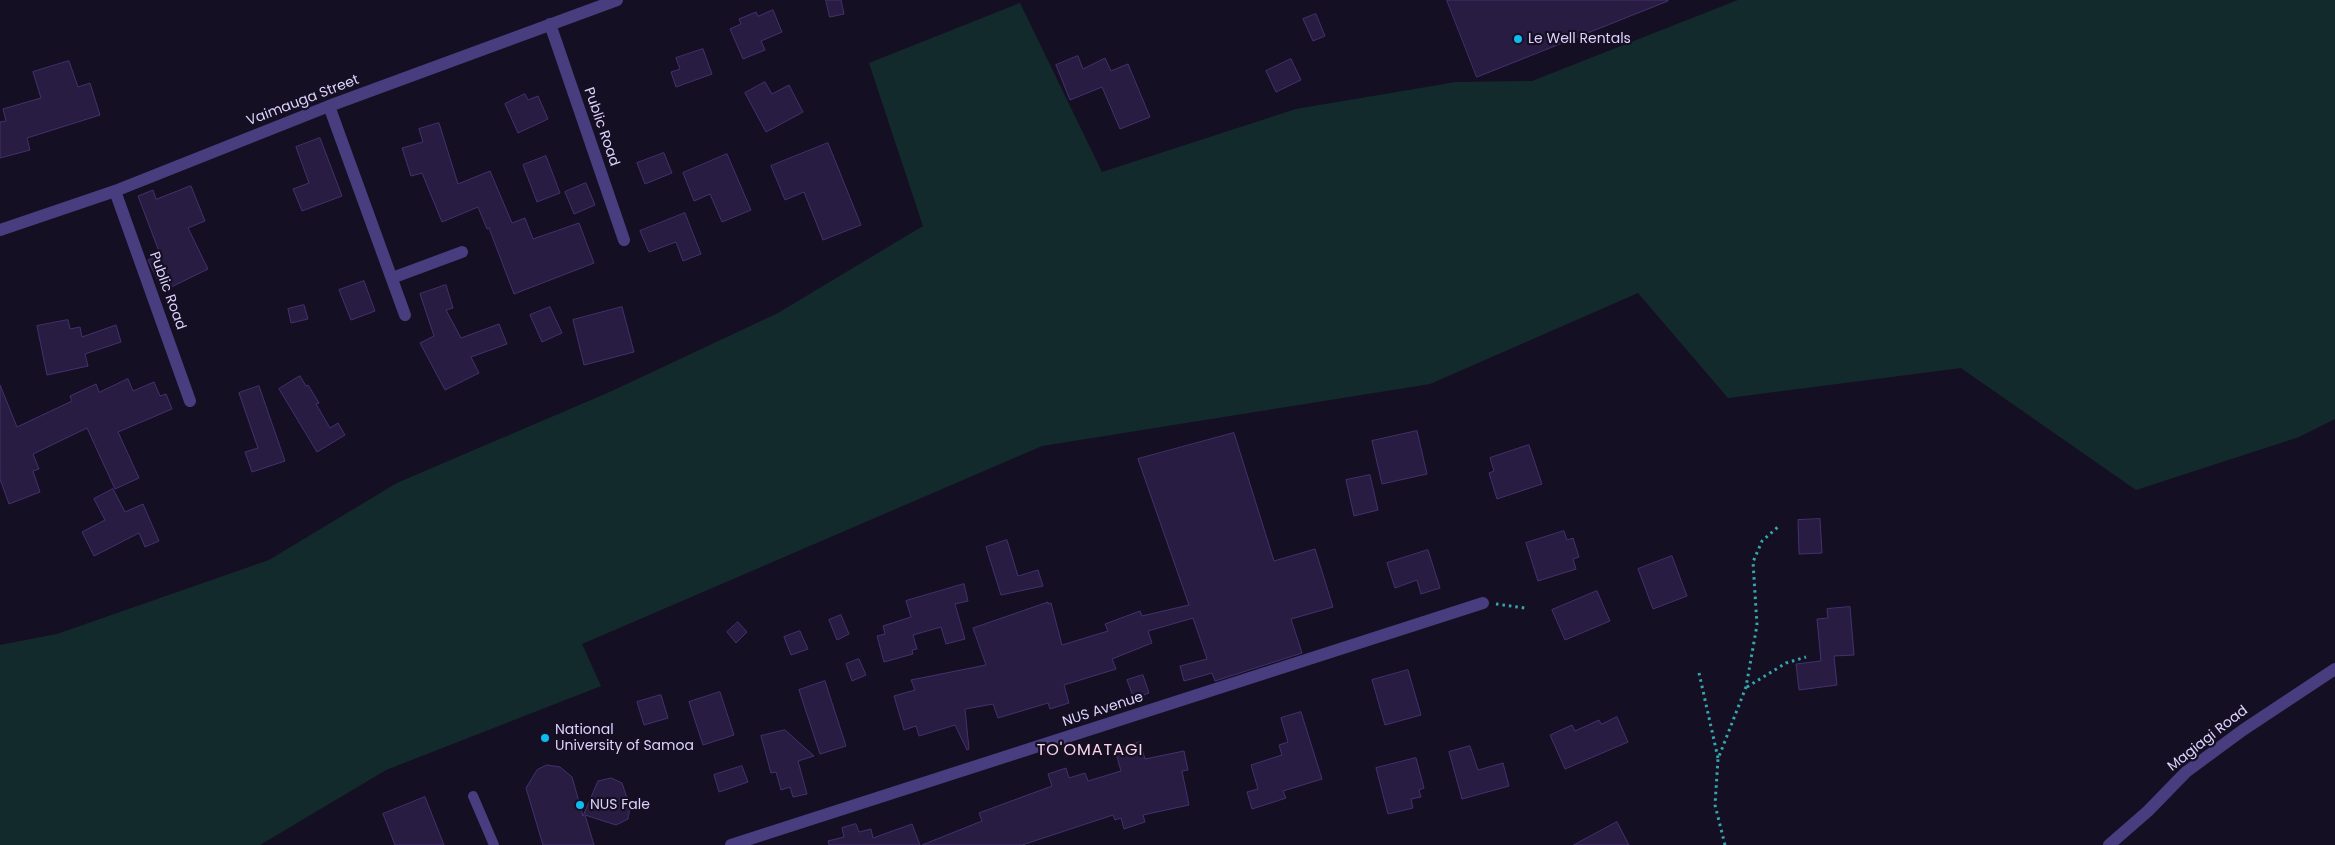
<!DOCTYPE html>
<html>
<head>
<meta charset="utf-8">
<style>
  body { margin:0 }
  canvas { display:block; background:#150f23 }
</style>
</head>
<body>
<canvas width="2335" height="845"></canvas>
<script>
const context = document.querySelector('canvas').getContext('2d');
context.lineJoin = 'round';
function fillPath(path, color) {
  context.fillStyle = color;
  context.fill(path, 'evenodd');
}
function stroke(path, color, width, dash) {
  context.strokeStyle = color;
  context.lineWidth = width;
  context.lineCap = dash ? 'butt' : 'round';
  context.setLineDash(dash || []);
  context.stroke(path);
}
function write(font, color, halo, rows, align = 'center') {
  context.font = font + ' Poppins,sans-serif';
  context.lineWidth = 4.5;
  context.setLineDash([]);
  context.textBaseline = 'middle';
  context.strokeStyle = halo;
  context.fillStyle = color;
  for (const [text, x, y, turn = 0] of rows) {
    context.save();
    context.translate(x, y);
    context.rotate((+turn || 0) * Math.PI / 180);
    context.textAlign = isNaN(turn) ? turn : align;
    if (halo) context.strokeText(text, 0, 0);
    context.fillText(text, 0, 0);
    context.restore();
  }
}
fillPath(new Path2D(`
  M1738,0H2335V419L2299,437L2136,490L1961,368L1728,398L1638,293L1430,384L1042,446L582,644L601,686L386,770L260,845H0V645L57,634L269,560L397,483L612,391L778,313L923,226L869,63L1020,3L1102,172L1296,109L1456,82L1532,81Z`), '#132a2c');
const building = new Path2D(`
  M826,0H841L844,14L830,17Z
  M1447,0H1668V1L1477,77Z
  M773,10L782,32L761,41L765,50L743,59L730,29L741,24L739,19L756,12L758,16Z
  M1316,14L1325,36L1313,41L1303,19Z
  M703,49L712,74L676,87L671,72L680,69L676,58Z
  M1078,56L1083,69L1105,58L1111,71L1128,64L1150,117L1120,129L1102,87L1070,100L1056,65Z
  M1291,59L1301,80L1276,92L1266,71Z
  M69,61L78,87L90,83L100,115L27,138L30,150L0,158V122L6,121L3,109L41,98L33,72Z
  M765,82L772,94L789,85L803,112L766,132L745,93Z
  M525,94L528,100L538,96L548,119L518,133L505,104Z
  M439,123L458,184L490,171L512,223L525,218L533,239L579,223L594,263L514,294L489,228L487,229L478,207L442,222L422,173L411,176L402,148L423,142L419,129Z
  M320,138L342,196L302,211L293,189L309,183L296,147Z
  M828,143L861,225L823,240L804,192L785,200L771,166Z
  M664,153L672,173L645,184L637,163Z
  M727,154L751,210L722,222L710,194L694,201L683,173Z
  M546,156L560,193L537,202L523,165Z
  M586,183L595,205L574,214L565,192Z
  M191,186L205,221L188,228L208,269L163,291L148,260L160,254L138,196L153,190L156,199Z
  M685,213L701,254L683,261L676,242L649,252L640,231Z
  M364,281L375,311L351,320L339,290Z
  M446,285L453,308L446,310L461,338L499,324L507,344L471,357L479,373L445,390L420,343L434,336L420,294Z
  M304,305L308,319L291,323L288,309Z
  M550,307L562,333L542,342L530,315Z
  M622,307L634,352L584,365L573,320Z
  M68,320L70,329L80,327L82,337L116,325L121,342L85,354L88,366L47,375L37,326Z
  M300,376L306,386L308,385L319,403L316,404L330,428L338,423L345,435L317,452L279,389Z
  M128,379L133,391L154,382L160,396L166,394L172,409L118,432L139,478L115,489L87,428L33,454L39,469L33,471L40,492L9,504L0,479V385L17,427L72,401L70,396L96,384L99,392Z
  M259,386L285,461L252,472L245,452L258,448L239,393Z
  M1417,431L1427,474L1382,484L1372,441Z
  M1234,433L1274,561L1315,549L1333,607L1291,619L1302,653L1215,681L1212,673L1184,681L1180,666L1207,659L1193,618L1148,631L1152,643L1112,659L1116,669L1064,685L1069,703L1050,709L1048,703L998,718L993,704L965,709L969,749L967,750L955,725L919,736L916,726L904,730L894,696L915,690L911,680L986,665L973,628L1048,602V604L1051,603L1062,645L1108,631L1105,624L1140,611L1142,616L1189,605L1138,459Z
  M1529,445L1542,484L1497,499L1489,473L1494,471L1490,458Z
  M1370,475L1378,510L1354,516L1346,480Z
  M113,489L125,512L143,504L159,541L145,547L139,533L94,556L82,532L105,520L94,499Z
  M1820,519L1822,553L1799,554L1798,520Z
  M1564,531L1567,540L1573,538L1579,557L1573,559L1576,569L1538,581L1526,543Z
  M1007,540L1018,576L1038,570L1043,586L1001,595L986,547Z
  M1428,550L1440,588L1421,594L1417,580L1395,588L1387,563Z
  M1672,556L1687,596L1653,609L1638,569Z
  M964,584L968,601L955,604L965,639L946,644L941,627L913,635L917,649L912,650L913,654L884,662L877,636L885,634L883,626L911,617L906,601Z
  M1597,591L1610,621L1565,640L1552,610Z
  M1850,607L1854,655L1834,656L1837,685L1799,690L1796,664L1821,661L1817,619L1828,618L1827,609Z
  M841,615L849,634L837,640L829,620Z
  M738,622L747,632L736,643L727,632Z
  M800,631L808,649L791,655L784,637Z
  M859,659L866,675L852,681L846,664Z
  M1408,670L1421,715L1385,725L1372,680Z
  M1143,675L1149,693L1134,699L1127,680Z
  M825,681L846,746L820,754L799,690Z
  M720,692L734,735L703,745L689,702Z
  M661,695L668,718L644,725L637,702Z
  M1301,712L1322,779L1283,791L1286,798L1252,809L1247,792L1258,789L1251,765L1282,755L1279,745L1288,742L1281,718Z
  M1617,717L1628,742L1565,769L1550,735L1572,725L1575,731L1599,720L1601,724Z
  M785,730L814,756L798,761L807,794L793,797L790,787L781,790L776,772L771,773L761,736Z
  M1140,742L1145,759L1184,751L1188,770L1182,771L1189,805L1143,815L1145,822L1124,829L1121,818L1115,820L1113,815L1022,845H922L982,821L979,813L1052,786L1048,774L1066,768L1069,778L1085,773L1088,781L1121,771L1115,750Z
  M1470,746L1478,770L1503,763L1509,786L1462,799L1449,752Z
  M1416,758L1424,788L1419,790L1421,797L1411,799L1413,808L1388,814L1376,768Z
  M547,765L560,767L572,777L583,816L598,781L611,778L622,783L630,807L628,819L616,825L585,815L594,845H543L526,788L537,770Z
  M742,766L748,782L719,792L714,775Z
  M425,797L444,845H395L383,814Z
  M1617,822L1629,845H1574Z
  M856,824L859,832L871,829L873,838L912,824L920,845H829L828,841L844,837L842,828Z`);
fillPath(building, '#291c42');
stroke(building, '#44306d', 1);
stroke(new Path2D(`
  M1496,604L1525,608
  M1699,673L1718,758
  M1747,687L1786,663L1806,657
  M1725,845L1715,805L1718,759L1746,687L1757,625L1753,562L1762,541L1779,526`), '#35a6ae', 3, [2.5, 4]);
stroke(new Path2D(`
  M473,796L494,845`), '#483d7f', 10);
stroke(new Path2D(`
  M550,24L624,240
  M329,106L405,315
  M115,191L190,401
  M0,230L115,191L329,106L617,0
  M392,278L462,252
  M731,845L1483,603`), '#483d7f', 12);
stroke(new Path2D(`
  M2109,845L2148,811L2186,772L2243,730L2335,669`), '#483d7f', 12);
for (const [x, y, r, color] of [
  [1518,39,5,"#0dbcef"],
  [545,738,5,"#0dbcef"],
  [580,805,5,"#0dbcef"]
]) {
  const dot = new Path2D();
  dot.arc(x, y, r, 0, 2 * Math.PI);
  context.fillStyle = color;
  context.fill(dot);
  stroke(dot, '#150f23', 2);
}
write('14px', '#ddd3fd', '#150f23', [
  ["Le Well Rentals",1528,39],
  ["National",555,730],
  ["University of Samoa",555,746],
  ["NUS Fale",590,805]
], 'left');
write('14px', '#ddd3fd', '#150f23', [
  ["Vaimauga Street",303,101,-21],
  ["Public Road",601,127,71],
  ["Public Road",167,291,70],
  ["NUS Avenue",1103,710,-18],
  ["Magiagi Road",2208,739,-38]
]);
context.letterSpacing = '1px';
write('16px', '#fdd5e9', '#150f23', [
  ["TO'OMATAGI",1090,751]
]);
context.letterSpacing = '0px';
</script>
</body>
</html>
